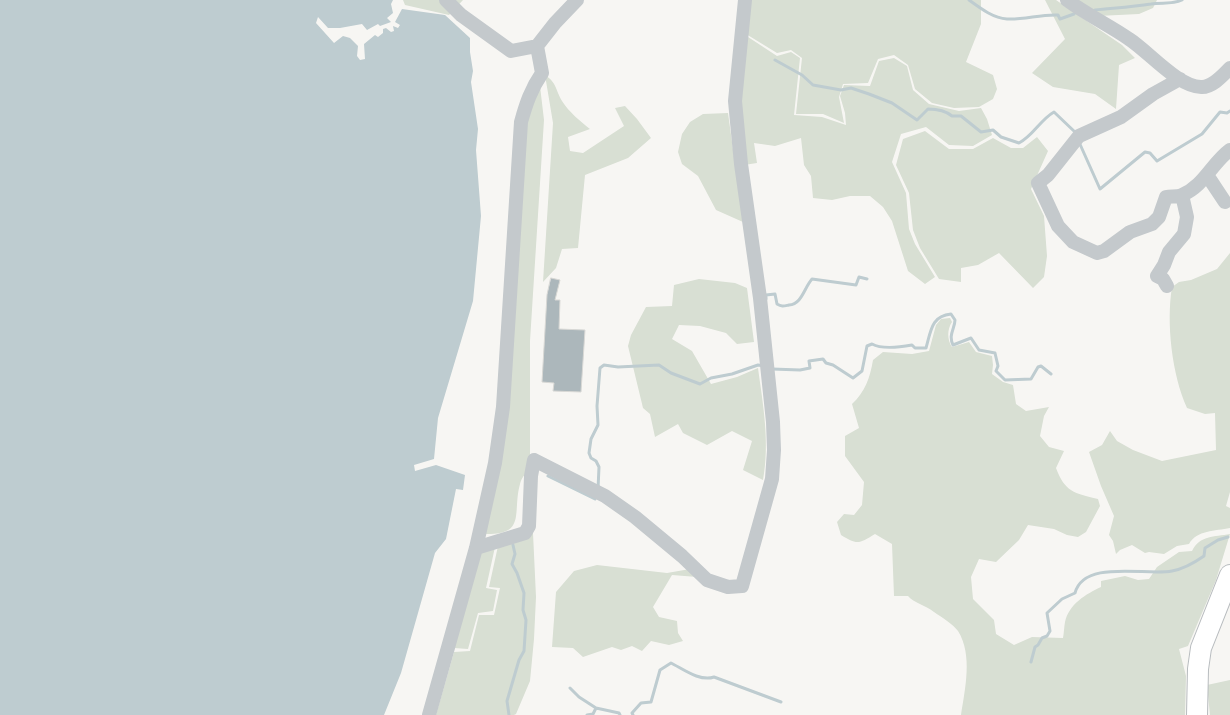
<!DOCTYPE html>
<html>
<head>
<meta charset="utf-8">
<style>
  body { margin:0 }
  canvas { display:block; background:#f7f6f3 }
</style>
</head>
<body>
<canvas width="1230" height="715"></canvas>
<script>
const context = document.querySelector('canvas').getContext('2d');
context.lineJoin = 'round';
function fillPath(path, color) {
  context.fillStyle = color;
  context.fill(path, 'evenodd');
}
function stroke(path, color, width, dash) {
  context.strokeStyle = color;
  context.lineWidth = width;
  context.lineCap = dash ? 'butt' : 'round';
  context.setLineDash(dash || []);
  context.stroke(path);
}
fillPath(new Path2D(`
  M403,0H463L449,15L405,5Z
  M750,0H981V24L966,62L993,75L997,89L993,99L979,107L954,108L932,103L915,89L908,65L894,55L878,59L868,83L843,84L839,97L844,123L823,114H796L802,58L791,50L777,53L746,34Z
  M1045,0H1056L1122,45L1135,58L1119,65L1116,109L1095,94L1053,87L1032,73L1065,39Z
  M1074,0H1157L1153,8L1139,14L1098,16Z
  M745,35L777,56L791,52L800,58L794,115L822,117L846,125L845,113L840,96L844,85L870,86L879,61L894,58L907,66L913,90L929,104L959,111L981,108L987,119L992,135L973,146L949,145L926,127L901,134L892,162L906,193L909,229L915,244L935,277L925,284L908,271L892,221L883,207L870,196H850L832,200L813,198L811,176L804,165L801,138L775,146L754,143L757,163L744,165L740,119Z
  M545,75C557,83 555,89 562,101C569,112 580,121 590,129L568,137L570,151L583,153L624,126L615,108L625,106L637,119L651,138L628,158L585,175L578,248L562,249L556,268L543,282L553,123Z
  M540,86L544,120L530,341V467C527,472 521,478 520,484C512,513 527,535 485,534L526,127L530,109Z
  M728,113L743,222L716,210L698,176L682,164L678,152L682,134L690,122L703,114Z
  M925,131L949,149H973L993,138L1011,148H1023L1037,137L1048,151L1031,189L1044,216L1047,256L1044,277L1033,288L999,253L978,265L961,268V282L939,279L920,248L913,230L909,193L896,165L903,139Z
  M1230,253V492L1226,506L1230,508V528C1215,531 1197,530 1189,544L1177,546L1164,554L1149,552L1145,553L1132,545L1120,550L1116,554L1113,541L1109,535L1114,516L1101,486L1089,452L1102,445L1110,431L1117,441L1133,450L1162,461L1216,450L1215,413L1205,414L1187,408C1172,375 1166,323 1172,287L1179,282L1191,280L1217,269Z
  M699,279L735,283L747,288L754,342L737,344L726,333L700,326L679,325L672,339L692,351L711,384L737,377L758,368C763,405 770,442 763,480L743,470L752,441L732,431L707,445L683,433L678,424L655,437L650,414L643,408L628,346L631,335L646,307L672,306L674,285Z
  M950,318L952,322C947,329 947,340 952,347L969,342L976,352L992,356L993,365L992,374L1003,382L1013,385L1016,404L1026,411L1049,407L1044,416L1040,436L1049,447L1064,451L1056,468C1065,492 1074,493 1098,499L1100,506L1086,532L1078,537L1067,535L1054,529L1028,525L1019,540L996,562L979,559L971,577L973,599L994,620L996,634L1014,645L1032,637L1063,638C1064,633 1064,627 1065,622C1069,604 1086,594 1101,587V581L1125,576L1138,580L1149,579L1157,567L1179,552L1192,551C1200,535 1214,537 1230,534L1216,580L1188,646L1179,649L1186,676L1185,715H961C965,689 973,655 958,631C953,624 941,617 934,612C925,605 914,603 908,596H894L892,544L875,534C859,544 857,545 841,535L837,522L844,514L854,515L862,505L864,482L845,456V436L859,428L852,404C865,392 870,378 873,360L883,352L912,354L929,351L936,325L941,319Z
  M533,533L536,597L534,639L530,681L516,714L514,715H436L454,652L470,651L479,615H494L500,588L489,587L498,546Z
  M495,547L486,588L497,590L493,611L478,613L468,649L454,648L480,550Z
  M597,565L667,573L690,569L697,577L672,575L653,607L659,617L677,621L678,633L683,641L669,645L651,641L642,651L632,646L621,650L612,647L583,657L573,648L552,647L556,592L574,571Z
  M1230,680V715H1210L1207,685Z`), '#d8dfd3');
fillPath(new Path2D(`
  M0,0H393L391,4L393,13L387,18L391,22L380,26L378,24L367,30L362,24L340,28H328L318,17L316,23L334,43L343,36L350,38L358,46L357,56L360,60L365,59L364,44L375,35L378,37L383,33V29L386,28L391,32L394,31L393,26L398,28L400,25L395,22L402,9L445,15L470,38V52L473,71L471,82L478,129L476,150L481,216L473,301L438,418L434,459L414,465L415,471L436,465L465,475L463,490L456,489L446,539L435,553L401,673L384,715H0Z`), '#beccd0');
stroke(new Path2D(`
  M969,0C980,8 993,18 1007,19C1024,20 1041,14 1058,15L1060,19L1074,14
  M1095,10C1114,8 1132,7 1151,4C1162,2 1171,5 1182,0
  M775,60L802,75L813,85L841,90L851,88L869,94L892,103L917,120L928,109C936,109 946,111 952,116H961L981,132L993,130L1001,137L1019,143C1033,136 1040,120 1054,112L1076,133
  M1079,142L1100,189L1145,152L1150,153L1157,161L1202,134L1220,112L1227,113L1230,111
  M766,299V295L775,294L777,304C782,307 784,306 789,305C802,304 804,288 812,279L856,285L859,277L867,279
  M772,369L800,370L810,368L809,361L823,359L826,363L833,365L853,378L862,371L867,346L872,344C883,350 901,347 912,345L915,348H926C931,331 931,316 951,314L955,320C955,328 948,335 953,345L971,338L979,350L995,353L998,366L996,371L1005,380L1031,379L1038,367L1041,366L1051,374
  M548,476L595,499L596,495
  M598,489L599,467L596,461L591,458L589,453L591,439L598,425L597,406L600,368L604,365L618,367L659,365L671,373L700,384L711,378L732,374L758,365L764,366
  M1031,662L1035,647L1038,645L1042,638L1047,636L1050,631L1047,613L1062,599L1075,593C1084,559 1146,576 1172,571C1183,569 1194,563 1204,556L1205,548L1218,540L1228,537
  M570,688L579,697L596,708
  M509,715L507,701L519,660L524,651L526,620L523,610L524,593L517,573L512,564L515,554L513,545
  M587,715L593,714L596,708L619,713L620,715
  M633,715L632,713L641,703L651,702L660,670L671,663C683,669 700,682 714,677L781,702`), '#beccd0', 3);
const building = new Path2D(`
  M551,278L560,280L555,300H560L559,329L585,330L581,392L553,391L554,383L542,382L547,295Z`);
fillPath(building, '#acb7bb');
stroke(building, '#d8d8d5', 1);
const highway = new Path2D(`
  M1197,715L1198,669L1201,648L1230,575`);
stroke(highway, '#b8bcbf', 22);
stroke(new Path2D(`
  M446,0L461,15L511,51L537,46L555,23L577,0
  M1067,0C1087,15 1109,25 1129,39C1148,51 1179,88 1202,87C1213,87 1223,75 1230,68
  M1180,79L1153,94L1121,117L1079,136L1048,175L1038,183L1058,226L1073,242L1097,253L1104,251L1130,232L1152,224L1159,217L1166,197C1171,196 1178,197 1182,195C1204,186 1212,163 1230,150
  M1207,175L1225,202
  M1167,286L1163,279L1157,276L1164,265L1169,252L1184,234L1187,217L1182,195
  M476,548L525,533L529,526L531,476L534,460L605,496L635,517L682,556L707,580L728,587L742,586L772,479L774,450L773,422L760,298L741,164L735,101L745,0
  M429,715L476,548L495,463L503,407L521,122C526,104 531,89 542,73L537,46`), '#c4c9cc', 14);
stroke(highway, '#fff', 20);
</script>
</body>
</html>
